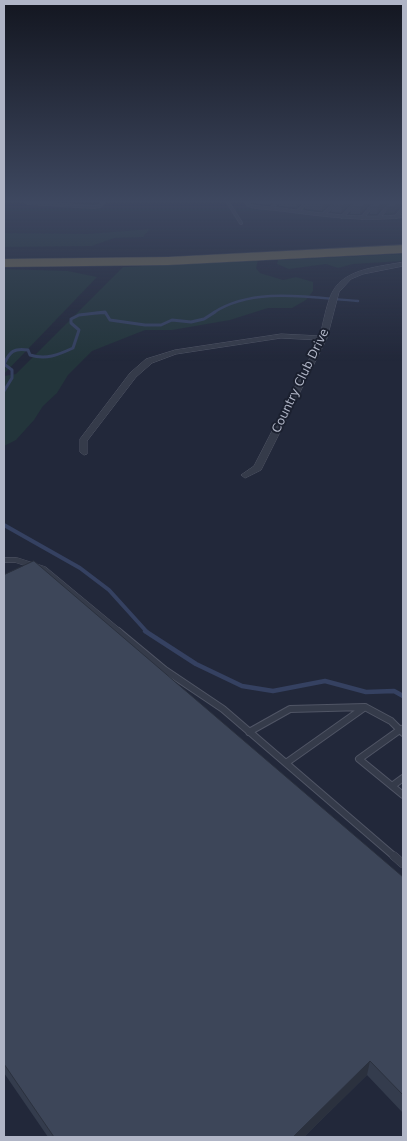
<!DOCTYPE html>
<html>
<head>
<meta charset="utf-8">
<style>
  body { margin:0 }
  #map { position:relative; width:407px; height:1141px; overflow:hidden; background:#22283a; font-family:"DejaVu Sans",sans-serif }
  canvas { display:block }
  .frame { position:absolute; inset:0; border:5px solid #b0b5c6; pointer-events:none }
</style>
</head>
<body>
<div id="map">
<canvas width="407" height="1141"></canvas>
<div class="frame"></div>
</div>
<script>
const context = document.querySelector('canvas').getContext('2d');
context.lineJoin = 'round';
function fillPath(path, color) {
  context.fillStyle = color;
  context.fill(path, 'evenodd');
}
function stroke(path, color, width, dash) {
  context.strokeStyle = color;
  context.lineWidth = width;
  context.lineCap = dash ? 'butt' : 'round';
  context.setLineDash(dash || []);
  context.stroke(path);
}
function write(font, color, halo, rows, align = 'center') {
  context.font = font + ' "DejaVu Sans",sans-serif';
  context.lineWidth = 4;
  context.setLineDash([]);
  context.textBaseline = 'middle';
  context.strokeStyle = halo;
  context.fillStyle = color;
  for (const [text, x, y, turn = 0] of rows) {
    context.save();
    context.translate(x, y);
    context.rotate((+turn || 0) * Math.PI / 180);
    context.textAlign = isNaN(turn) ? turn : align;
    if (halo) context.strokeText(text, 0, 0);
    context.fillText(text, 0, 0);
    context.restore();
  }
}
fillPath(new Path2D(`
  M150,229L143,237L114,238L92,246L4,247V233L87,234Z
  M403,254V261L353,264L338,268L326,264L289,269L277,264L278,260Z
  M258,260L256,268L260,273L283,280L296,277L313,282V291L306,300L292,308H268L230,320L172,330H145L92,351L68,375L57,393L43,406L34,420L16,440L4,446V376L16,374L123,267Z
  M4,269L68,271L97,277L4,374Z`), '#23353b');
stroke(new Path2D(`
  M96,313H106
  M213,313C254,286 312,298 358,301`), '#354161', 2.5);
stroke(new Path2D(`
  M4,364C10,351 14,348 28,350L30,355C46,360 58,355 73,348L79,330L71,323V319L79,315L105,312L110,320L145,325H161L172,320L191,322L204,319L215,312
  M4,364L12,370V378L4,391`), '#354161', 3);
stroke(new Path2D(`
  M4,525L80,568L109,590L147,632`), '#354161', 4);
stroke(new Path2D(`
  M145,631L196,664L242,686L273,691L325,681L366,692L394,691L403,696`), '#354161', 4.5);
const serviceFar3 = new Path2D(`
  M26,201L28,203L94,207L100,206L105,201
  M227,201L241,223
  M250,201L247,203L248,205L256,207C305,211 353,222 403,216
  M271,208L279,201
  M298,211L308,201
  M324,214L337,201
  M342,217L357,201
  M396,217L403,208
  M362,218L376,201
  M378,218L393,201`);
const serviceFar2 = new Path2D(`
  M4,560H16L44,569L120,632`);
const serviceFar1 = new Path2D(`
  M118,631L165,670L223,709L395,857
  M401,729L359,759L403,795
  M249,732L290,709L365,707
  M286,763L365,707L391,721L403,733
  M392,786L403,778`);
const service = new Path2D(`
  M394,856L403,864`);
const minor = new Path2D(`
  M403,262V266L363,274L351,279L339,292L327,338L261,470L245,478L241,475L254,466L319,340L281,338L176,354L152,363L136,377L87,441V454L84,455L80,452V439L130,373L146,359L175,350L281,334L320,336C323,324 327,301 333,291C346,268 380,267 403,262Z`);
const motorway = new Path2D(`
  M403,245V253L168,265L4,267V259L168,257Z`);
stroke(serviceFar3, '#505565', 4);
stroke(serviceFar2, '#505565', 6);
stroke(serviceFar1, '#505565', 8);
stroke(service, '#505565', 9);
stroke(minor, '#505565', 1);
stroke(motorway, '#3d4252', 1);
stroke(serviceFar3, '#353b4a', 3);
stroke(serviceFar2, '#353b4a', 5);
stroke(serviceFar1, '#353b4a', 6);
stroke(service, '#353b4a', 8);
fillPath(minor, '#353b4a');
fillPath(motorway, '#706952');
fillPath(new Path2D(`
  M253,201H275L269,205L253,203Z
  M279,201H305L296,208L279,206Z
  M334,201L322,211L305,209V202Z
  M354,201L341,213L331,212L332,205Z
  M373,201L360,214H350L351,206Z
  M390,201L377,214H370V207Z
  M4,575L403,877V1113L367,1075L304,1137H48L4,1073Z`), '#343c4d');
fillPath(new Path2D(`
  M270,201H275L269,205Z
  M297,201H305L296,208Z
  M326,201H334L322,211L323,204Z
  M347,201H354L341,213L342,206Z
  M367,201H373L360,214L361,207Z
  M384,201H390L377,214L378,207Z
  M400,201H403V205L394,213L386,214L387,207Z
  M370,1061L367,1075L304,1137H293Z`), '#2b313e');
const building = new Path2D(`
  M306,201H326L323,204L305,202Z
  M335,201H347L342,206L332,205Z
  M356,201H367L361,207L351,206Z
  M375,201H384L378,207H370Z
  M392,201H400L395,206L387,207Z
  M34,561L403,877V1095L370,1061L293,1137H54L4,1064V575Z`);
fillPath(building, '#3d4659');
stroke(building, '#2b313e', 1);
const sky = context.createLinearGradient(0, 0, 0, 361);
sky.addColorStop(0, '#131620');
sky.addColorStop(0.56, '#3e4860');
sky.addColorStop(1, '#3e486000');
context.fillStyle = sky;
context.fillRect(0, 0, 407, 361);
write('12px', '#b0b5c6', '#1b202f', [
  ["Country Club Drive",301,381,-64]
]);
</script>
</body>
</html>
